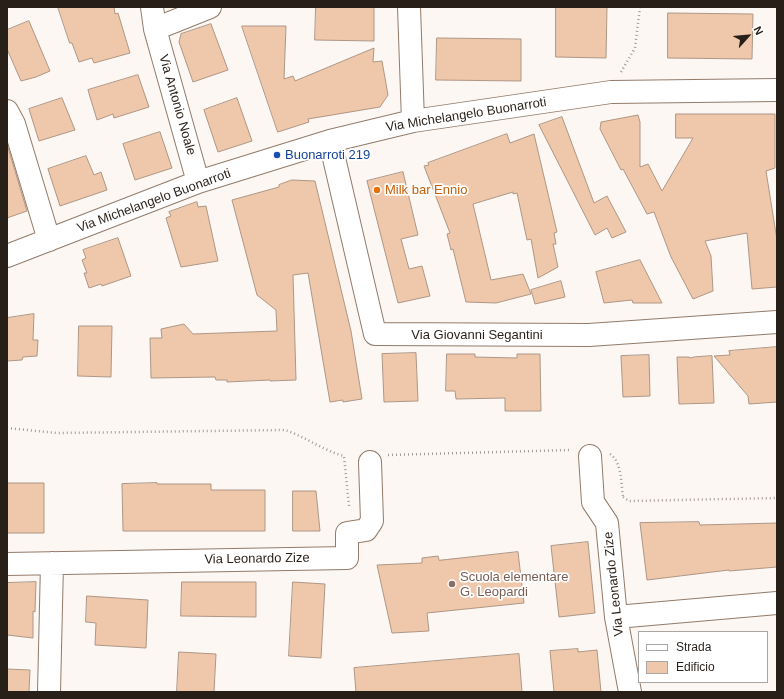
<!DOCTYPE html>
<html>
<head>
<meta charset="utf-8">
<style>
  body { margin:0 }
  #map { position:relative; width:784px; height:699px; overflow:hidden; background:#fcf7f3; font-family:Arial,sans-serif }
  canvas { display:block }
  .frame { position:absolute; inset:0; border:8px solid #281f18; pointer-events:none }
  .legend { position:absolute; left:638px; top:631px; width:130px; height:52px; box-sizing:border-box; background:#fff; border:1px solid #a9a5a3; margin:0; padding:5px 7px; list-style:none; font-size:12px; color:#281f18 }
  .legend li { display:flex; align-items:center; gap:8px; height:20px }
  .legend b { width:20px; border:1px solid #a9a5a3 }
  .north { position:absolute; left:728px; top:16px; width:40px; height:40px; -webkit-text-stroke:3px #fff; paint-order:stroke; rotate:63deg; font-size:11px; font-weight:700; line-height:16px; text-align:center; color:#281f18 }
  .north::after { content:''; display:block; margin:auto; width:14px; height:18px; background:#281f18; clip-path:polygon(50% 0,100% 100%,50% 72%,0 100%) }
</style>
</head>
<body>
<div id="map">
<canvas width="784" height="699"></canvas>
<div class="frame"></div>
<ul class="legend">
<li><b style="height:5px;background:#fff"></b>Strada</li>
<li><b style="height:11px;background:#efc7aa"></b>Edificio</li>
</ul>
<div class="north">N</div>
</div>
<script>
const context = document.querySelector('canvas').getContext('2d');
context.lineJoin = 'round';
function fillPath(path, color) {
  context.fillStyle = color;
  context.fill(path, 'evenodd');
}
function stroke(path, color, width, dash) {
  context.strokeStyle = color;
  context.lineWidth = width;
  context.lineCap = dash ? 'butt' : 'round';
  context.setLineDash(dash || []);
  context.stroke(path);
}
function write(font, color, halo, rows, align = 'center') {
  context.font = font + ' Arial,sans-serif';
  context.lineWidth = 3.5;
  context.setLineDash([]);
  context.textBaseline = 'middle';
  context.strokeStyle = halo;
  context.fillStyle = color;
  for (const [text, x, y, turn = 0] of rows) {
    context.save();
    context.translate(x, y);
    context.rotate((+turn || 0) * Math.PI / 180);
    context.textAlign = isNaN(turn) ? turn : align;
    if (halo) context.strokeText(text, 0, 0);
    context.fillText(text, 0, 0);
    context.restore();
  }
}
const building = new Path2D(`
  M58,7H114L115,14L118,13L130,53L94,63L92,58L79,62L72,43H70Z
  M316,7H374V41L315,40Z
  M556,7H607L606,58L556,57Z
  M668,13L753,14L752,59L668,58Z
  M29,21L50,71L36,77L21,81L7,49V30Z
  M211,24L228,70L193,82L179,42L181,34Z
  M242,26H286L284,79L293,76L295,81L374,48L373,62L382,61L388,95L380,107L308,119L309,122L278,132Z
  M437,38L521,39V81L436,80Z
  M138,75L149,107L114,118L113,114L97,120L88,90Z
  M62,98L75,130L39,141L29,109Z
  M237,98L252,141L218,152L204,110Z
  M676,114H775V168L766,171L777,240V287L752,289L747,233L705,241L711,256L713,291L693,299L671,257L654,212L647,214L623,169L621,170L600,129L601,122L638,115L640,122V167L648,164L662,191L693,138H676Z
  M562,117L594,203L607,196L626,232L612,238L607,228L595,235L539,125Z
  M160,132L172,168L135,180L123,144Z
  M507,134L510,143L534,134L557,232L554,233L556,244H553L558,267L538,278L531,239L527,240L517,193L513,194V192L473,204L491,280L523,274L531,294L496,303L466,302L453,249L451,250L447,234L450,233L424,166L429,165L428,163Z
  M7,144L27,211L7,218Z
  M86,156L94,175L101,172L107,190L60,206L48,169Z
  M403,172L418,235L401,239L409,269L422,266L430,296L398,303L367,181Z
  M292,180L315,181L351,331L362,399L343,402V400L330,402L308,273L293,275L296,380L270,381V380L227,382V380H216L215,377L151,378L150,338H162L161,329L184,324L193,334L277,331L276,310L257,295L232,200L279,187V185Z
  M197,202L198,207L206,206L218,261L181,267L166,218L171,216L169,212Z
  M118,238L131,276L102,286L101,284L89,288L84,273H87L82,260L86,258L83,250Z
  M640,260L662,303H633L632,300L604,303L596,272Z
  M561,281L565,297L535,304L531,290Z
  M34,314L33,340H38L37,356L23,357L22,360L7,361V318Z
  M79,326H112L111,377L78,376Z
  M777,347V402L749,404L748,396L714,356L730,355L729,351Z
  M416,353L418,401L384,402L382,354Z
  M447,354H475V357L517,358V354H540L541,411H505V398L456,399L455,391H446Z
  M649,355L650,396L623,397L621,356Z
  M712,356L714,403L679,404L677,357H689L690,358L694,357Z
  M7,483H44V533H7Z
  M157,483V484H211V490H265V531H123L122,484Z
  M293,491H316L320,531H293Z
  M699,522L700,525L777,523V567L729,571V570L647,580L640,523Z
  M588,542L595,613L559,617L551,546Z
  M518,552L524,603L427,613L429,631L392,633L377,565L422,563V558L438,556L439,560Z
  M36,582L35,612L33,611V638L7,635V583Z
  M182,582H256V617L181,616Z
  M293,582L325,584L321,658L289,656Z
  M87,596L148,600L146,648L95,645L96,623L86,622Z
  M578,649V652L597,650L601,692H554L550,651Z
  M179,652L216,654L214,692H177Z
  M519,654L522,692H356L354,668Z
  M7,669L30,670L29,692H7Z`);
fillPath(building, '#efc7aa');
stroke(building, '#ae9685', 1);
const street = new Path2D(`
  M152,7L155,29L198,182
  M409,7L413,121
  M155,29L210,7
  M7,111L14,124L49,240
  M330,141L375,334L589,335L777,322
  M7,256L198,182L330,141L413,121L611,92L777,90
  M590,456L593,502L607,523L616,617L630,692
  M7,564L347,558V533L366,530L372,521L370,462
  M616,617L777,603
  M49,692L52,563`);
stroke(street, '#927b6a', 24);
stroke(new Path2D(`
  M621,72L635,48L640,7
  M7,428L57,433L285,430C306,437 324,451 344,456L349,506
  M610,454C622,462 621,484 623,497
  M388,455L571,450
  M623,497L629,501L777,498`), '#a19b95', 2.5, [1, 3]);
stroke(street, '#fff', 22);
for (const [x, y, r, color] of [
  [277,155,4,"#1a4fb4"],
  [377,190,4,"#e8710a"],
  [452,584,4,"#8d6e63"]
]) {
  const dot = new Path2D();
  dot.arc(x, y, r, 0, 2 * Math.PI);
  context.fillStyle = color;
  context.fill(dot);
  stroke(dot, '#fff', 1.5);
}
write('13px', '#281f18', '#fff', [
  ["Via Antonio Noale",177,105,74],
  ["Via Michelangelo Buonarroti",466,115,-9],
  ["Via Michelangelo Buonarroti",154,201,-20],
  ["Via Giovanni Segantini",477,335],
  ["Via Leonardo Zize",257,559,-1],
  ["Via Leonardo Zize",614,584,-96]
]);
write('13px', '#164399', '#fff', [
  ["Buonarroti 219",285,155]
], 'left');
write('13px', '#c56008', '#fff', [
  ["Milk bar Ennio",385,190]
], 'left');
write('13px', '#785e54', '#fff', [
  ["Scuola elementare",460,577],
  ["G. Leopardi",460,592]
], 'left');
</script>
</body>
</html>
